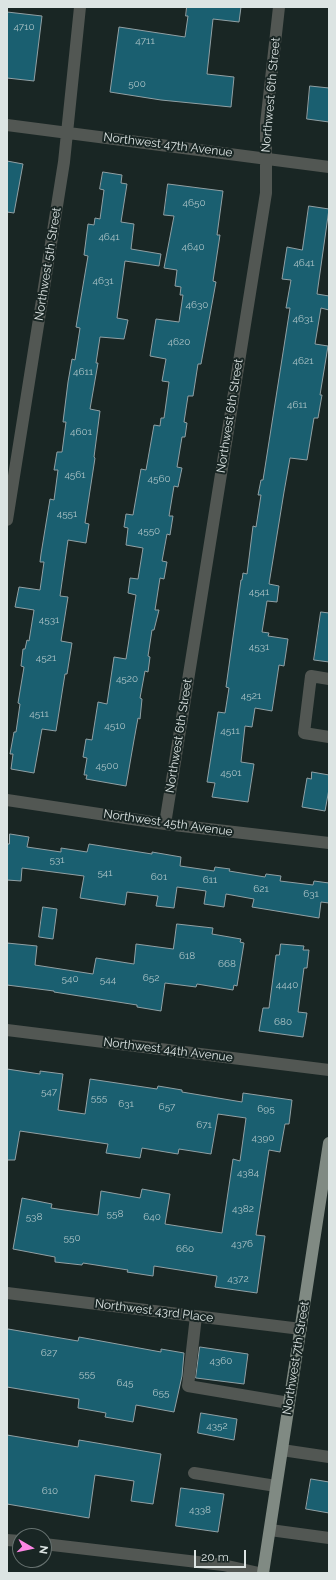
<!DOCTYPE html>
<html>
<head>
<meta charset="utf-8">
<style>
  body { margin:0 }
  #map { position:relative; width:336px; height:1580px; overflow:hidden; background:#192624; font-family:Raleway,sans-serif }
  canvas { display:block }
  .frame { position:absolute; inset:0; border:8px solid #dce4e3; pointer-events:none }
  .north { position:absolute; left:12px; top:1528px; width:40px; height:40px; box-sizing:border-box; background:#192624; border:1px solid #677270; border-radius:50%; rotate:99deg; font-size:11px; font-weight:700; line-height:16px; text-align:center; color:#dce4e3 }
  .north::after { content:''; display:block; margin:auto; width:14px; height:18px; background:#fc86e4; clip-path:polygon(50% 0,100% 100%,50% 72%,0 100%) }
  .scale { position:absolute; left:194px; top:1550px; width:52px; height:18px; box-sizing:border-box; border:2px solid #dce4e3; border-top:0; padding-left:5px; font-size:12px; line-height:14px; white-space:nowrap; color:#dce4e3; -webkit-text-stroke:3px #192624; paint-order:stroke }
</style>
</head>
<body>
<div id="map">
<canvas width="336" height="1580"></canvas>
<div class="frame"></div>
<div class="north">N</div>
<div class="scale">20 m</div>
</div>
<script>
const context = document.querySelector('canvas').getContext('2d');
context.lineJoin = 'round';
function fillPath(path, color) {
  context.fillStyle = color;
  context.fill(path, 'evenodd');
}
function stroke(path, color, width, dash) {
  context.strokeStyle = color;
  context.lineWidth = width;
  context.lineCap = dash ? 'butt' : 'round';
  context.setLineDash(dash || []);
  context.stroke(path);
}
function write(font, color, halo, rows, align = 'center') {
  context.font = font + ' Raleway,sans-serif';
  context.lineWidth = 4;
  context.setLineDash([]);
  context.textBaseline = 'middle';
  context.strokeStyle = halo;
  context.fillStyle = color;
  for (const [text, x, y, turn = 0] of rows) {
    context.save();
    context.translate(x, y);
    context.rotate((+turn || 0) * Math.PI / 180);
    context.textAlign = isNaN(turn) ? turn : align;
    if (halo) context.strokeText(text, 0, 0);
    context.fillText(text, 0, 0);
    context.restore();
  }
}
const building = new Path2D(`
  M187,7H241L239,22L213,19L207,74L234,77L231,107L161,100L110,92L119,27L185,37L188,16H186Z
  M7,12L42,16L34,81L7,78Z
  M310,86L329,88V122L307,119Z
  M7,161L23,164L14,213L7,212Z
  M103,172L122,175L121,183L127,184L121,222L134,224L131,249L161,254L159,266L125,261L117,318L128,320L124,339L100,337L96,363H98L90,409L100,411L94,457L95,458L85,523L89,524L86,543L68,540L60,596L68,597L61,641L72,643L67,674H65L56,731L42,729L34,773L11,769L13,754H10L14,732H16L20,704L18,703L24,667L21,666L23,649H25L27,640L29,641L34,610L15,607L19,587L40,590L44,562H40L41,554L50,499L54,500L58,470H54L57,452H62L66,422H63L68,382L72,359L75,360L80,328L76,327L88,256L84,255L88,224L94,225L95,218L100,219L104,190L100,189Z
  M168,184L223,191L217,235H220L213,281L216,282L201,364H198L193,396H188L184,422L187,423L185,437H182L177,467L182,468L178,487L174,486L169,516H173L170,535L167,534L162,561L167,562L164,579L160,578L155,610H159L154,630H152L148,656L150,657L148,672L145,671L140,698L142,699L140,719L138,718L134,740L126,786L86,779L87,775H84L87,758L83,757L86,739L92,740L98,702L107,704L114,657L126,659L136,595L128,593L130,578L138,579L143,548L126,545L128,528L124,527L126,514L133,515L141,469L146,470L154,425L160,426L161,418H164L169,382L162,381L166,359L150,356L156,319L179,322L183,295H180L181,287L175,286L177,270L164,268L174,216L164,215Z
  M309,206L329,209L317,294L329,296V310L321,308L315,344L328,346L320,395H322L318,418H314L307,460L290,458L284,492L269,584L279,586L277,602L267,601L262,632L269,633L268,636L288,639L284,666L279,665L272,711L255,708L252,727L245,726L241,762L254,764L248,802L212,797L215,783L207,782L218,712L225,713L229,688L226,687L241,580H242L243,573L247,574L253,526L256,527L261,495H258L261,480H263L290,308H286L291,280L282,279L287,247L302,250Z
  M321,612L329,613V662L314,660Z
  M312,772L329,775V789L325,811L302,807L307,778L311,779Z
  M10,834L29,837L27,847L61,852V848L87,852L89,844L152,854V852L181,857L180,866L214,871L215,867L230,869L229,871L265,877L266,874L281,876L280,881L313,885L314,881L329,883V903L321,902L319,918L252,907L254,899L226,894L224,907L204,904L206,891L177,887L174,908L156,906L158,896L127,892L125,905L80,898L84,876L22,868L21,881L7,880V844H9Z
  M43,907L57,909L53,939L39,937Z
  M177,924L213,928L212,934L241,939L240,942L244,943L237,986L234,985L233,990L197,984L196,987L165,983L161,1011L137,1007V1005L54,992V991L7,985V943L37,946L35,965L93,974L96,958L134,964L136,944L173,949Z
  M281,944L304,946L303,950H309L307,968H304L298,1012L307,1013L303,1037L259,1031L263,1008H269L276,955H279Z
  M7,1069L40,1074V1071L63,1074L58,1110L85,1114L90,1079L157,1089L158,1086L182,1090V1092L242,1102L243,1093L292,1100L289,1124H285L280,1152L269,1150L256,1235L265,1236L257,1293L215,1287L217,1276L154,1266L153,1276L127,1272L128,1270L83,1263L82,1265L55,1262V1257L13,1249L22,1198L52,1204L51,1208L98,1215L101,1191L140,1198L142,1189L170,1194L165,1224L222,1233L233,1159L240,1161L246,1118L218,1114L211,1154L179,1149L178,1154L142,1148L140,1158L106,1153L108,1144L20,1131L15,1160H7Z
  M8,1329L78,1341L79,1337L161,1352V1349L184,1353L182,1376L174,1412L136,1405L133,1422L105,1417L106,1413L78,1408L79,1399L7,1387V1337Z
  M200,1347L248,1354L244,1384L196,1378Z
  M201,1413L237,1419L234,1440L198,1433Z
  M7,1435L78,1447L79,1440L161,1454L153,1504L131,1501L134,1481L95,1475L89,1518L7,1504Z
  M311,1479L329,1482V1513L306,1509Z
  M181,1488L224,1494L218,1532L176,1526Z`);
fillPath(building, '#1a5f70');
stroke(building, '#91a0a4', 1);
stroke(new Path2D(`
  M7,125L329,167
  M7,520L64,162L80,7
  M329,679L311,676L304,733L329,737
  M7,800L165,824L329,843
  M165,824L266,193V124L279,7
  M7,1030L329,1070
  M7,1293L301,1329
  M196,1316L188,1386L289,1403
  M282,1450L329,1457
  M194,1473L276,1486
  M270,1530L329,1538
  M7,1540L20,1541
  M44,1544L223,1565L259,1573`), '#525753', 12);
stroke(new Path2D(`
  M263,1573L329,1143`), '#808a83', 12);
write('10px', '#acc3c6', null, [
  ["4710",24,27],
  ["4711",145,41],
  ["500",137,84],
  ["4650",194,203],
  ["4641",109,237],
  ["4640",193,247],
  ["4641",304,263],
  ["4631",103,281],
  ["4630",197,305],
  ["4631",303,319],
  ["4620",179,342],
  ["4621",303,361],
  ["4611",83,372],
  ["4611",297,405],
  ["4601",81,432],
  ["4561",75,475],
  ["4560",159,479],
  ["4551",67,514],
  ["4550",149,531],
  ["4541",259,592],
  ["4531",49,620],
  ["4531",259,647],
  ["4521",46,658],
  ["4520",127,679],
  ["4521",251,696],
  ["4511",39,714],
  ["4510",115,726],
  ["4511",230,731],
  ["4500",107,766],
  ["4501",231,773],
  ["531",57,860],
  ["541",105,873],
  ["601",159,877],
  ["611",210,880],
  ["621",261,889],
  ["631",311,894],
  ["618",187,956],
  ["668",227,964],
  ["652",151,978],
  ["540",70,979],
  ["544",108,980],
  ["4440",287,985],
  ["680",283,1022],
  ["547",49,1092],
  ["555",99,1098],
  ["631",126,1104],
  ["657",167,1107],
  ["695",266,1109],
  ["671",204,1125],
  ["4390",263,1138],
  ["4384",248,1173],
  ["4382",243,1209],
  ["558",115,1214],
  ["538",34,1217],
  ["640",152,1217],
  ["550",72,1238],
  ["4376",242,1244],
  ["660",185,1249],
  ["4372",238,1279],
  ["627",49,1353],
  ["4360",221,1361],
  ["555",87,1374],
  ["645",125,1383],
  ["655",161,1393],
  ["4352",217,1426],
  ["610",50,1491],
  ["4338",200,1510]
]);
write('12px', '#dce4e3', '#192624', [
  ["Northwest 6th Street",271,95,-85],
  ["Northwest 47th Avenue",168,145,7],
  ["Northwest 5th Street",48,264,-81],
  ["Northwest 6th Street",230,416,-81],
  ["Northwest 6th Street",179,736,-81],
  ["Northwest 45th Avenue",168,823,8],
  ["Northwest 44th Avenue",168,1050,7],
  ["Northwest 43rd Place",154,1311,7],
  ["Northwest 7th Street",296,1358,-81]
]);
</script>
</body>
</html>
